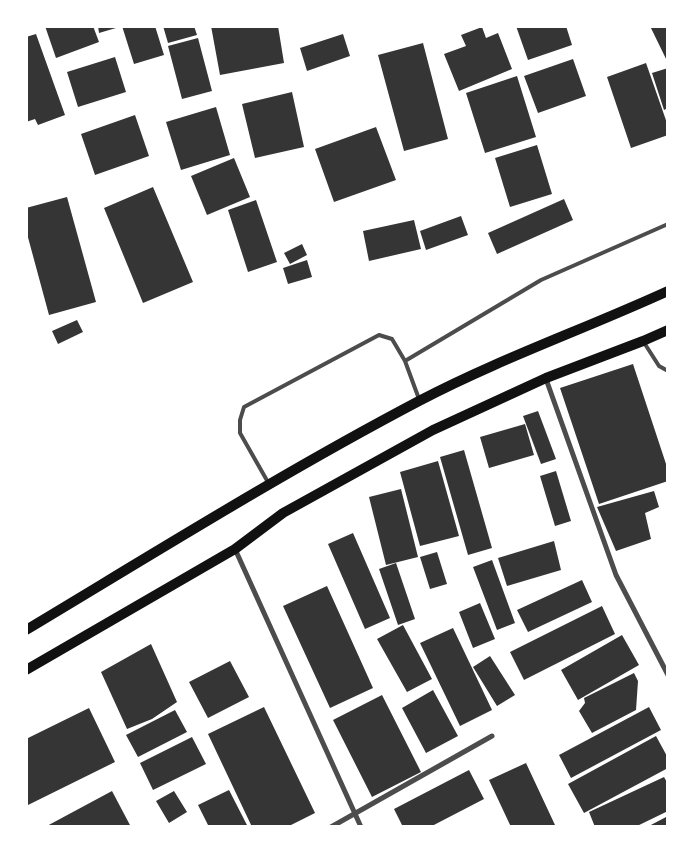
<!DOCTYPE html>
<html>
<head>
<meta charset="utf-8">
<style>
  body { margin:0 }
  #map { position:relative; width:694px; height:853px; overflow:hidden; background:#fff; font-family:Arial,sans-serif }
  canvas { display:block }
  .frame { position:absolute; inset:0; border:28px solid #fff; pointer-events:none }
</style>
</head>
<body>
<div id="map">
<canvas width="694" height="853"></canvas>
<div class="frame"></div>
</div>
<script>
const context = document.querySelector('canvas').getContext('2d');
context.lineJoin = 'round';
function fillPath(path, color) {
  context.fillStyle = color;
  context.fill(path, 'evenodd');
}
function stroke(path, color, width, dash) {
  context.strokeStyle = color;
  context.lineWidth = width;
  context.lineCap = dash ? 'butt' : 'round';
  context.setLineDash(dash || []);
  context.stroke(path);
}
fillPath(new Path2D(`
  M45,26H93L99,42L56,58Z
  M98,26H116V28L99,33Z
  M122,26H155L164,55L134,64Z
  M163,26H194L197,35L168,43Z
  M211,26H278L284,63L220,75Z
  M516,26H566L572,45L528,60Z
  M650,26H668V63Z
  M482,27L486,38L498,33L512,69L459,91L444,54L466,46L461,35Z
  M36,34L65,115L38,125L35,119L26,122V37Z
  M343,34L350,56L307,71L300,48Z
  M198,38L212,91L182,99L168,46Z
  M423,43L448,139L404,151L378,55Z
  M115,57L126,92L78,107L67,72Z
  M573,59L586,96L538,113L524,76Z
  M646,63L668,126V135L631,148L607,77Z
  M668,68V108L664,110L652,73Z
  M517,76L536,137L485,153L466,93Z
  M292,92L304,147L255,158L242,104Z
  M216,107L230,155L181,170L166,122Z
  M135,115L149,156L95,175L81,134Z
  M376,127L396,180L334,202L315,149Z
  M537,145L552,194L510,207L495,158Z
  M234,158L250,197L207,215L191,176Z
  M153,187L193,282L143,303L104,208Z
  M67,197L96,302L49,315L26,230V208Z
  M564,199L573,220L497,254L488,233Z
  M256,200L277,262L248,272L228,210Z
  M461,216L468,235L426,250L420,231Z
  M414,220L421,249L369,261L363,231Z
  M302,244L307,255L290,264L284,253Z
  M307,260L312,277L288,284L283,268Z
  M77,320L83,332L58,344L52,331Z
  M633,364L668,470V481L599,504L560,388Z
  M538,411L556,459L541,464L523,416Z
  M525,424L534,455L489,468L480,437Z
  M464,450L492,548L468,555L440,457Z
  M438,461L459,536L420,546L400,472Z
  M556,471L571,521L555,526L540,476Z
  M401,489L418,557L386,565L369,497Z
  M654,491L659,507L645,513L651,539L616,551L597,507Z
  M353,533L390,618L365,629L328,544Z
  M554,541L561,570L507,586L498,558Z
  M437,552L447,584L430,589L420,557Z
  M492,560L515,623L497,630L473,567Z
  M396,563L415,619L398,625L379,569Z
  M582,580L592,602L528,632L517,610Z
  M327,586L373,688L330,708L283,606Z
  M480,603L495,639L473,648L459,612Z
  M602,606L615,634L524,680L510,652Z
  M403,625L432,679L407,692L377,639Z
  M453,628L492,710L460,726L420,643Z
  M622,635L639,665L578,700L561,670Z
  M151,644L177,702L152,719L127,729L101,672Z
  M490,656L515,695L497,706L473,667Z
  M230,661L249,697L208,718L189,682Z
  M634,673L638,681L636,710L592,733L579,711L585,703L584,698Z
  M433,690L458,736L426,753L402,708Z
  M382,695L421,772L372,797L333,720Z
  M264,707L315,813L287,827H252L208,734Z
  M649,707L661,730L571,778L559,755Z
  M89,708L115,762L26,806V739Z
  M175,710L187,732L138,757L126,735Z
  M656,736L668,758V768L584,813L568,784Z
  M192,737L206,764L153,790L140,763Z
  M526,763L555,825L552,827H511L489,780Z
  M469,770L484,799L430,827H403L394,809Z
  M664,777L668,784V811L635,827H595L589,812Z
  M229,790L248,827H209L198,805Z
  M112,791L131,827H45Z
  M174,791L187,812L169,823L156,801Z
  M668,816V827H647Z`), '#353535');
stroke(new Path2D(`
  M643,341L659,366L668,371
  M419,399L405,361L541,280L668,224
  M269,484L240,433V420L244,407L379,335L392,339L405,361`), '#4c4c4c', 4);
stroke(new Path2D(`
  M546,379L616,575L668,675
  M235,549L361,827
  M331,827L492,736`), '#4c4c4c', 5);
stroke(new Path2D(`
  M26,630C156,552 284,472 419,401C499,359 585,329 668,291
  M26,670L235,549L283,513L433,430L546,378L643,341L668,330`), '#111', 10);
</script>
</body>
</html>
